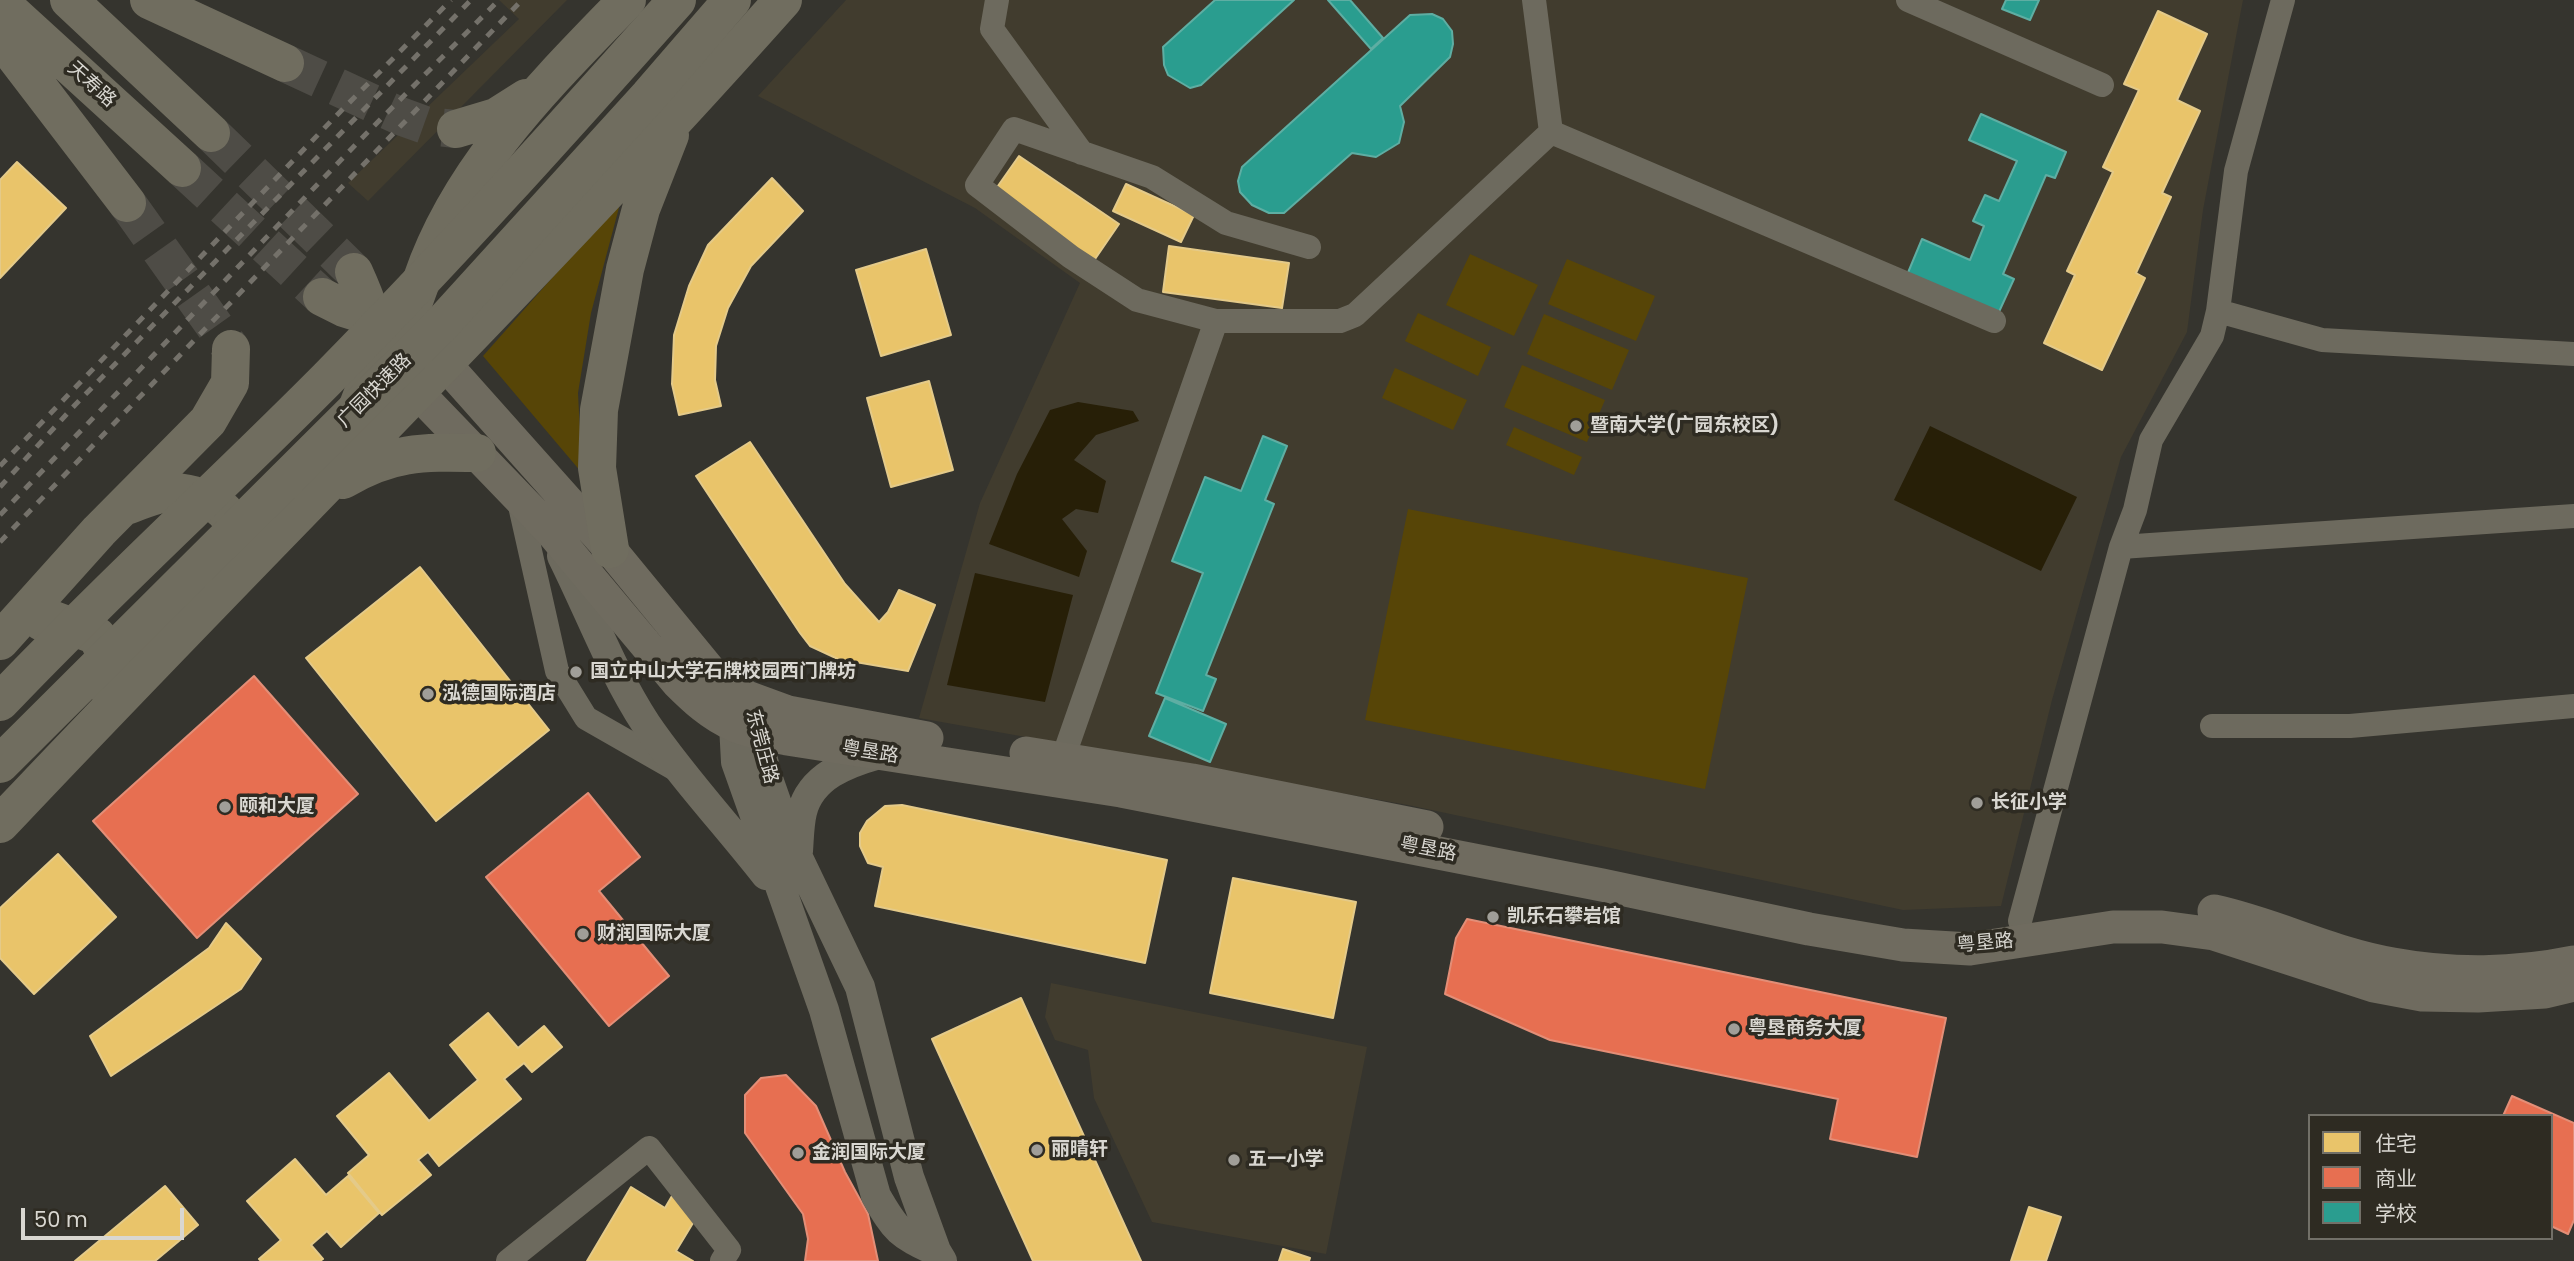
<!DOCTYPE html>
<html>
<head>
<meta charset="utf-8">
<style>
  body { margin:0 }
  #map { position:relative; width:2574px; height:1261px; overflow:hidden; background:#35342e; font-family:Poppins,"Noto Sans SC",sans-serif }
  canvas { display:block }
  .legend { position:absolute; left:2308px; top:1114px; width:245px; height:126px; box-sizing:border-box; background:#2e2b22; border:2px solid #727068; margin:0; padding:9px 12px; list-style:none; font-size:21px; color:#d9d7d1 }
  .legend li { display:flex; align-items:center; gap:14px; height:35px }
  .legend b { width:35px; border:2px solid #727068 }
  .scale { position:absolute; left:21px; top:1208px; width:163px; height:32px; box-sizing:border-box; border:4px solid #d9d7d1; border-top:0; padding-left:9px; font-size:21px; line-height:24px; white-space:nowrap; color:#d9d7d1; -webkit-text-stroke:5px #2e2b22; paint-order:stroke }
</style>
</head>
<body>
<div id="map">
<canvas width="2574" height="1261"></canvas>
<ul class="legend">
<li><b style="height:19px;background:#e9c46a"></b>住宅</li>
<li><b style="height:19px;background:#e76f51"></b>商业</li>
<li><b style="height:19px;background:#2a9d8f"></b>学校</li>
</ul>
<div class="scale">50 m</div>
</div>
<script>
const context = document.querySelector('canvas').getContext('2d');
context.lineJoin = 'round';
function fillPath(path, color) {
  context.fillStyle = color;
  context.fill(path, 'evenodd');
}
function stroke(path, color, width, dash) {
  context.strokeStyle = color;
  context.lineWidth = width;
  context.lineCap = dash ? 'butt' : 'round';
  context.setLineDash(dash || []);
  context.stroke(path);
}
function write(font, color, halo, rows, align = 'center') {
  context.font = font + ' Poppins,"Noto Sans SC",sans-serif';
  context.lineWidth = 7;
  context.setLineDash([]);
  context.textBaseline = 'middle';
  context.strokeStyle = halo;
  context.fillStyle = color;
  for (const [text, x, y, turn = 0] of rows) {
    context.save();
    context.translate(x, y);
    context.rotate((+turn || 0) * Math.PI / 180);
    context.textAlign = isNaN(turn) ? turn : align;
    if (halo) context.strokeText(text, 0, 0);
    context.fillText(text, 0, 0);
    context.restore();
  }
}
fillPath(new Path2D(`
  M499,0H567L368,201L348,183L519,19Z
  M846,0H2243L2203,210L2187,332L2121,457L2052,700L2001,906L1903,910L1408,805L919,718L980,503L1080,283L975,208L758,96Z
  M1051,983L1367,1047L1326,1254L1152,1222L1094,1098L1088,1050L1055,1040L1045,1017Z`), '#413c2e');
fillPath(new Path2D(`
  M621,200L591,313L578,393L582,473L483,356Z
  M1470,254L1538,285L1514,336L1446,305Z
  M1567,259L1655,296L1636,341L1548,304Z
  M1418,313L1491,347L1478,376L1405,341Z
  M1544,314L1629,350L1612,390L1527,354Z
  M1522,365L1605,400L1587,442L1504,407Z
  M1395,368L1467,400L1453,430L1382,398Z
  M1514,427L1582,457L1574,475L1506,445Z
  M1408,509L1748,578L1705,789L1365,720Z`), '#574507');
fillPath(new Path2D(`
  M1078,402L1133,411L1139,421L1096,435L1074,460L1106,481L1098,513L1076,509L1062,519L1087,551L1079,577L989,544L1017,474L1050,410Z
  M1930,426L2077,497L2041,571L1894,500Z
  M975,573L1073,595L1045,702L947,685Z`), '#271f07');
const homes = new Path2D(`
  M2158,11L2207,34L2177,100L2200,111L2162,193L2171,197L2136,273L2145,278L2102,370L2044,343L2075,275L2067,271L2113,172L2103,167L2139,90L2124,84Z
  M1019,156L1119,224L1093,262L993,193Z
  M17,162L66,208L0,278V180Z
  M772,178L803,211L751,266L728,308L716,346L715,380L721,406L679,415L672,384L674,335L689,286L708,245Z
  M1126,184L1194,215L1181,242L1113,211Z
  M1169,246L1289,263L1282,308L1163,292Z
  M926,249L951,335L881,356L856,270Z
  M929,381L953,470L891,487L867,398Z
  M750,442L845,584L879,622L888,612L899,590L935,605L908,671L838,659L810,646L800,633L696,476Z
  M420,567L549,730L436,821L306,658Z
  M902,805L1167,860L1145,963L875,906L883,867L868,863L860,846V833L867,821L885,806Z
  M58,854L116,917L34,994L0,958V908Z
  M1233,878L1356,902L1333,1018L1210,993Z
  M226,923L261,959L241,989L111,1076L90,1036L209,948Z
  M1021,998L1141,1261H1033L932,1039Z
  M488,1013L518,1048L544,1026L562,1047L532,1072L524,1063L504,1079L521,1099L439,1166L428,1152L418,1160L431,1175L382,1215L348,1173L369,1155L337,1116L389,1073L429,1121L478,1080L450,1045Z
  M295,1159L326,1195L348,1176L379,1213L341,1247L327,1231L311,1245L323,1259L320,1261H261L259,1259L281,1240L247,1201Z
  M165,1186L198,1225L155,1261H75Z
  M631,1187L665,1208L672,1196L699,1213L676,1251L693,1261H587Z
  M2029,1207L2061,1217L2046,1261H2011Z
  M1283,1249L1310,1258L1309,1261H1279Z`);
fillPath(homes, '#e9c46a');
stroke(homes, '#e4ca89', 2);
const shops = new Path2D(`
  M254,676L358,794L197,938L93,821Z
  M588,793L640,857L599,891L669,976L609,1026L486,877Z
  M1467,919L1946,1018L1917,1157L1830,1139L1838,1099L1550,1040L1445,994L1456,938Z
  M786,1075L816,1106L845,1172L868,1214L878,1261H805L808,1239L803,1214L745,1133V1095L761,1078Z
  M2512,1096L2574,1123V1220L2568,1234L2551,1226V1116H2503Z`);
fillPath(shops, '#e76f51');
stroke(shops, '#e38e77', 2);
const schools = new Path2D(`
  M1215,0H1294L1201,85L1190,88L1168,75L1164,65L1163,47Z
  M1328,0H1350L1383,38L1371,49Z
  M2006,0H2039L2030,20L2002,9Z
  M1432,14L1443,19L1452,31L1453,44L1450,57L1400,106L1404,122L1399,143L1376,157L1352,153L1284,213H1269L1252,205L1240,192L1238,181L1242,167L1410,15Z
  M1981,114L2066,152L2055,178L2046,175L2003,274L2014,279L1998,314L1907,275L1922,239L1970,260L1984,226L1973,221L1985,195L1999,201L2017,161L1969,140Z
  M1263,436L1287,446L1265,500L1274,504L1206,675L1216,679L1203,711L1156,693L1203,573L1172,561L1205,477L1241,491Z
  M1165,698L1226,724L1210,762L1149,736Z`);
fillPath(schools, '#2a9d8f');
stroke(schools, '#5eaea3', 2);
stroke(new Path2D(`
  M285,63L400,116L428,126L456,129
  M211,133L354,272
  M182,168L322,297
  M127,203L231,349`), '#4e4c46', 38, [38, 19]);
stroke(new Path2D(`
  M997,0L992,29L1082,153
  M1534,0L1551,132
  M1908,0L2102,85
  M2218,311L2236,171L2283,0
  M1216,321L1137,300L1071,257L977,185L1014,129L1152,177L1226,223L1309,247
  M2574,354L2322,340L2218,311L2212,336L2151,440L2135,510L2121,547L2574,516
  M518,497L557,671L586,718L677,770
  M2212,726H2350L2574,706
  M1063,758L1216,321H1340L1355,315L1551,132L1994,321
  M2020,921L2121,547
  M508,1261L649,1148L729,1250L722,1261`), '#6d6a5e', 24);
stroke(new Path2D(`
  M562,556C590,612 612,672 646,724C682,777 726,824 766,875
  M743,706L734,725L736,762L824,1010L876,1196C896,1231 899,1234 936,1251
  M751,712L767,776L790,841L860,987L909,1177L936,1251L942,1261
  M798,851C799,838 799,824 802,812C811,776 847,763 879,754`), '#6d6a5e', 30);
stroke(new Path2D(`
  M445,364L610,549L711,672L747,697L788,712L927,738
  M417,392L550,530L677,682C694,699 711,715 734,725C750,732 770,735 787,739L1121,791L1602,885L1809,929L1903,945L1970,949L2113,927H2162L2214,934L2374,986L2422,995L2478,996L2545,992L2574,985
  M1026,753L1192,780L1427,827
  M2214,911C2275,924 2332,954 2393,964C2452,975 2516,974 2574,962`), '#6f6b5f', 33);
stroke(new Path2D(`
  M69,0L211,133
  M149,0L285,63
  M0,2L182,168
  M0,37L127,203
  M456,129L496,117L526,98
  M354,272C383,336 380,351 354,416
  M322,297L344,308L389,322
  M415,383C409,365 405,344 408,325C410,309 417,294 422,279C460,167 547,83 627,0
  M343,480C391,451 423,452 477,453
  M126,506C138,502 150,496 163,494C175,491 189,493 200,497C234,509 239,529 232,563
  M610,549L597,468L599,410L625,269L641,209L670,135
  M42,622L54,620L97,636L113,672L108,689
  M0,641L99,531L208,421L230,383L231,349
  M0,824C260,548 531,283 783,0`), '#706d5f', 38);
stroke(new Path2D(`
  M0,466L335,117L451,0
  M0,487L75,405L471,0
  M0,515L361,139L499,0
  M0,542L522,0`), '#74716a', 5, [9, 9]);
stroke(new Path2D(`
  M0,702C106,590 220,487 328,378C448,256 563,128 677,0
  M0,764L439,327L649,96L732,0`), '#706d5f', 38);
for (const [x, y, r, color] of [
  [1576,426,7,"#a09e98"],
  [576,672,7,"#a09e98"],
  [428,694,7,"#a09e98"],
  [1977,803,7,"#a09e98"],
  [225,807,7,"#a09e98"],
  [1493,917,7,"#a09e98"],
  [583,934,7,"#a09e98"],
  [1734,1029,7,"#a09e98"],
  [1037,1150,7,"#a09e98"],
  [798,1153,7,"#a09e98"],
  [1234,1160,7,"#a09e98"]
]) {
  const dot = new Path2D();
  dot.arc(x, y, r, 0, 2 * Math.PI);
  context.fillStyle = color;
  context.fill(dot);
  stroke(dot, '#2e2b22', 2.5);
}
write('19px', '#d9d7d1', '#2e2b22', [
  ["天寿路",91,85,42],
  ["广园快速路",375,391,-45],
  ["东莞庄路",761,747,75],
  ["粤垦路",870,753,9],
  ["粤垦路",1428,850,11],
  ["粤垦路",1985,944,-5]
]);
write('bold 19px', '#d9d7d1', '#2e2b22', [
  ["暨南大学(广园东校区)",1590,426],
  ["国立中山大学石牌校园西门牌坊",590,672],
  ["泓德国际酒店",442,694],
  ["长征小学",1991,803],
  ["颐和大厦",239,807],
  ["凯乐石攀岩馆",1507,917],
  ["财润国际大厦",597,934],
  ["粤垦商务大厦",1748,1029],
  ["丽晴轩",1051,1150],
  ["金润国际大厦",812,1153],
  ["五一小学",1248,1160]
], 'left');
</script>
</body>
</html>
